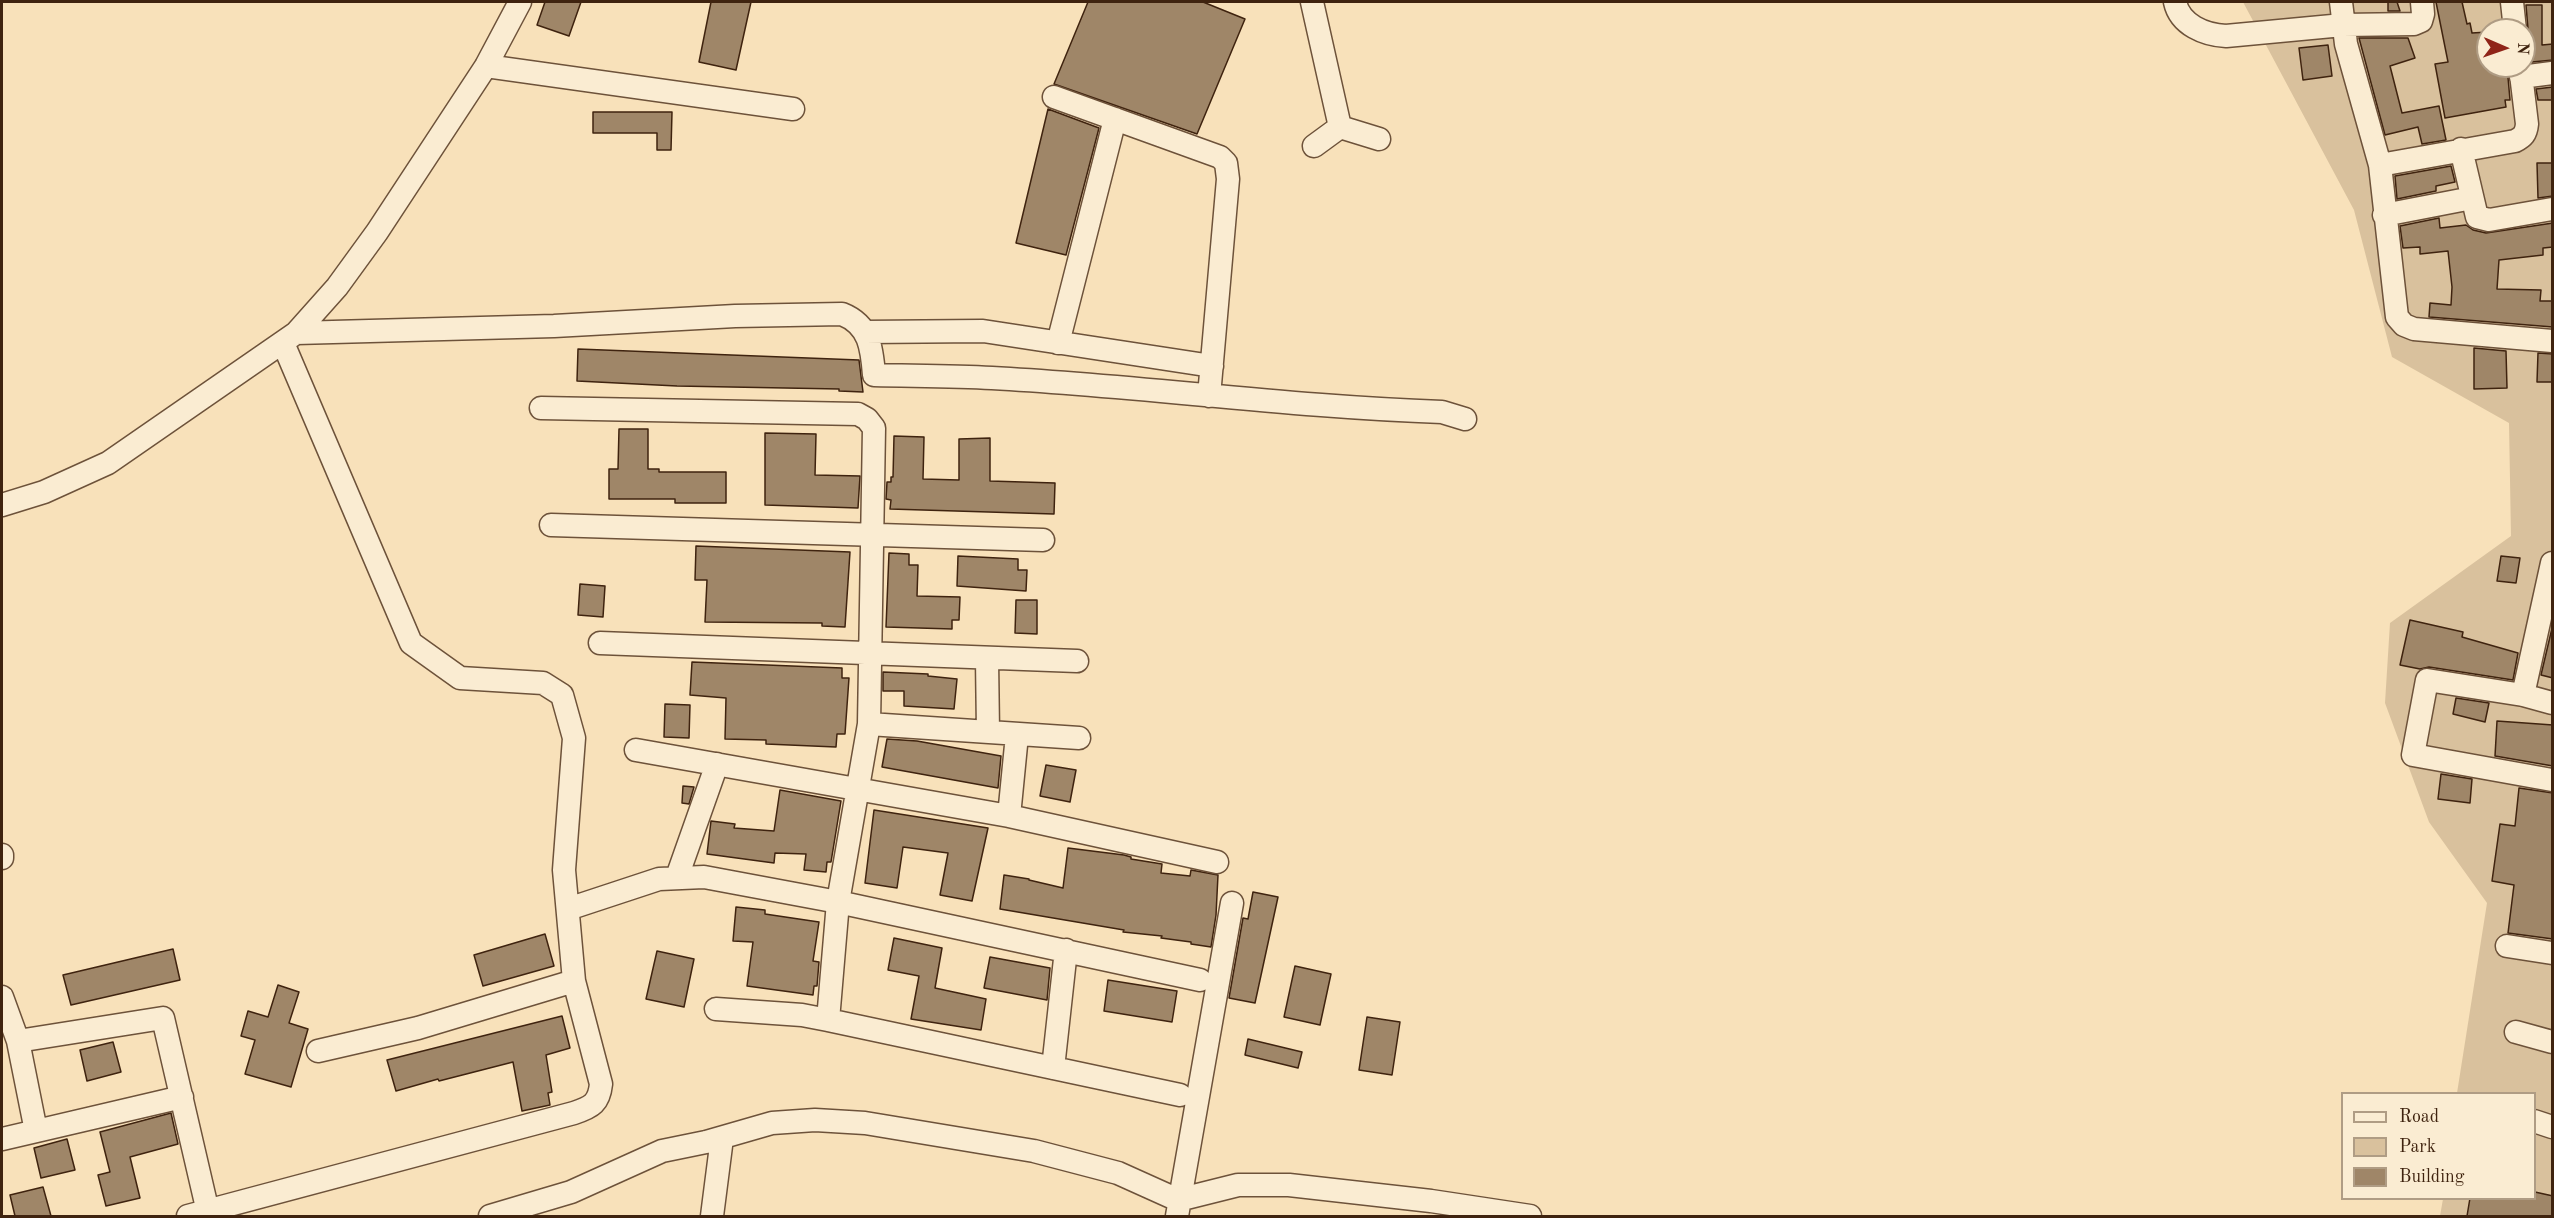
<!DOCTYPE html>
<html>
<head>
<meta charset="utf-8">
<style>
  body { margin:0 }
  #map { position:relative; width:2554px; height:1218px; overflow:hidden; background:#f8e1ba; font-family:"Old Standard TT",serif }
  canvas { display:block }
  .frame { position:absolute; inset:0; border:3px solid #3f230f; pointer-events:none }
  .legend { position:absolute; left:2341px; top:1092px; width:195px; height:108px; box-sizing:border-box; background:#faecd2; border:2px solid #af9c84; margin:0; padding:8px 10px; list-style:none; font-size:18px; color:#3f230f }
  .legend li { display:flex; align-items:center; gap:12px; height:30px }
  .legend b { width:30px; border:2px solid #af9c84 }
  .north { position:absolute; left:2476px; top:18px; width:60px; height:60px; box-sizing:border-box; background:#faecd2; border:2px solid #af9c84; border-radius:50%; rotate:92deg; font-size:16px; font-weight:700; line-height:24px; text-align:center; color:#3f230f }
  .north::after { content:''; display:block; margin:auto; width:21px; height:27px; background:#8f2418; clip-path:polygon(50% 0,100% 100%,50% 72%,0 100%) }
</style>
</head>
<body>
<div id="map">
<canvas width="2554" height="1218"></canvas>
<div class="frame"></div>
<ul class="legend">
<li><b style="height:8px;background:#faecd2"></b>Road</li>
<li><b style="height:16px;background:#d9c19d"></b>Park</li>
<li><b style="height:16px;background:#9f8668"></b>Building</li>
</ul>
<div class="north">N</div>
</div>
<script>
const context = document.querySelector('canvas').getContext('2d');
context.lineJoin = 'round';
function fillPath(path, color) {
  context.fillStyle = color;
  context.fill(path, 'evenodd');
}
function stroke(path, color, width, dash) {
  context.strokeStyle = color;
  context.lineWidth = width;
  context.lineCap = dash ? 'butt' : 'round';
  context.setLineDash(dash || []);
  context.stroke(path);
}
fillPath(new Path2D(`
  M2243,2H2552V1216H2440L2443,1199L2534,1198V1094L2457,1093L2487,903L2429,822L2385,703L2390,623L2511,536L2509,423L2392,357L2354,210ZM2488,30H2524V66H2488Z`), '#d9c19d');
const building = new Path2D(`
  M545,2H581L569,36L537,25Z
  M711,2H751L736,70L699,62Z
  M1088,2H1203L1245,19L1197,134L1054,84Z
  M2388,2H2397L2400,11H2388Z
  M2436,2H2462L2467,24L2470,23L2472,33L2488,32V66H2507L2510,100H2505L2506,107L2445,118L2435,64L2448,62Z
  M2526,5H2542V45L2553,44V60L2532,62L2524,53V40L2528,29Z
  M2359,38H2408L2415,58L2390,66L2402,113L2439,106L2446,140L2422,144L2418,127L2385,135Z
  M2328,45L2332,76L2303,80L2299,48Z
  M2553,87V100H2538L2536,89Z
  M1048,109L1099,128L1066,255L1016,243Z
  M593,112H672L671,150H657V133H593Z
  M2537,163H2553V196L2538,198Z
  M2451,166L2455,182L2436,186V191L2397,199L2395,176Z
  M2439,218L2440,228L2466,225L2473,230L2486,233L2553,223V247L2543,248V255L2499,260L2497,289L2541,290L2540,301H2553V327L2429,317L2430,303L2451,305L2452,287L2448,251L2420,254V247L2403,248L2400,226Z
  M2474,348L2506,351L2507,388L2474,389Z
  M578,349L859,360L863,392L839,391V389L677,386L577,381Z
  M2538,353L2553,354V382H2537Z
  M619,429H648V469H659V472H726V503H675V499H609V469H618Z
  M765,433L816,434L815,475L860,476L858,508L765,505Z
  M894,436L924,437L923,479L959,480V439L990,438V481L1055,483L1054,514L890,509L891,500L886,499L887,482H891V477H893Z
  M696,546L850,552L845,627L822,626V623L705,622L707,580H695Z
  M889,553L909,554V565H918L917,596L960,597L959,620H952V629L886,627Z
  M958,556L1018,559V570H1027L1026,591L957,586Z
  M2501,556L2520,558L2516,583L2497,581Z
  M580,584L605,586L603,617L578,615Z
  M1016,600H1037V634L1015,633Z
  M2410,620L2463,632L2462,637L2518,653L2513,680L2429,667L2420,669L2400,665Z
  M2553,624V678L2541,675Z
  M692,662L842,668V678H849L845,734H837L836,747L766,744V740L725,739L726,698L690,695Z
  M883,672L928,674V676L957,679L954,709L904,706V691H883Z
  M2456,698L2489,703L2485,722L2453,714Z
  M665,704L690,705L689,738L664,737Z
  M2497,721L2553,725V766L2495,756Z
  M887,739L917,741L1001,756L998,788L882,767Z
  M1046,765L1076,770L1070,802L1040,796Z
  M2441,774L2472,779L2470,803L2438,799Z
  M683,786L694,787L689,804L682,803Z
  M2519,788L2553,793V939L2508,933L2514,885L2492,881L2500,824L2515,826Z
  M780,790L841,801L831,862H827L826,872L804,870L806,854L775,853L774,863L707,854L711,821L735,824L734,828L774,831Z
  M874,810L988,828L972,901L940,895L948,853L903,847L897,888L865,883Z
  M1068,848L1124,855L1131,857V859L1162,864L1161,873L1190,876L1191,870L1218,875L1216,915L1211,947L1191,944V942L1161,938L1162,936L1123,932L1124,930L1000,909L1004,875L1029,879V880L1063,888Z
  M1253,892L1278,897L1255,1003L1229,998L1243,918L1248,919Z
  M736,907L765,910V914L819,922L813,961L819,962L817,986H814L813,995L747,986L753,942L733,941Z
  M545,934L554,966L483,986L474,955Z
  M894,938L942,948L935,988L986,999L981,1030L911,1019L919,976L888,970Z
  M173,949L180,980L71,1005L63,975Z
  M657,951L694,959L684,1007L646,999Z
  M990,957L1050,968L1047,1000L984,988Z
  M1295,966L1331,974L1320,1025L1284,1017Z
  M1108,980L1177,991L1172,1022L1104,1011Z
  M278,985L299,992L289,1023L308,1029L291,1087L245,1074L255,1040L241,1036L248,1011L268,1017Z
  M562,1016L570,1048L546,1055L552,1092L548,1093L550,1105L522,1111L513,1062L439,1081L438,1079L396,1091L387,1060Z
  M1367,1017L1400,1022L1392,1075L1359,1070Z
  M1248,1039L1302,1052L1298,1068L1245,1055Z
  M113,1042L121,1072L87,1081L80,1050Z
  M171,1113L178,1144L130,1157L140,1198L106,1206L98,1175L110,1172L100,1132Z
  M67,1139L75,1170L41,1178L34,1148Z
  M43,1187L51,1216H15L10,1195Z
  M2535,1192L2553,1196V1216H2467L2470,1198H2535Z`);
fillPath(building, '#9f8668');
stroke(building, '#3f230f', 1.5);
const minor = new Path2D(`
  M1312,2L1340,127L1379,139
  M2175,2C2180,25 2205,35 2226,36L2343,25L2414,24L2421,21L2423,14L2422,2
  M2341,2L2346,44L2380,165L2397,317L2404,325L2414,329L2552,341
  M2512,2L2515,30
  M486,66L793,109
  M2521,77L2552,73
  M1054,97L1220,157L1226,163L1228,179L1209,396
  M1314,146L1340,127
  M2461,149L2477,217L2489,220L2552,209
  M2380,165L2515,141C2523,137 2526,134 2527,124L2520,66
  M2384,215L2472,198
  M865,332L983,331L1212,366
  M296,333L554,326L735,316L842,314C870,325 872,349 874,375C913,376 953,376 992,378C1142,386 1292,407 1442,412L1465,419
  M1058,343L1115,119
  M541,408L858,414L867,419L874,428L869,724L838,902L828,1020L1180,1095
  M2,505L44,492L108,463L296,333L337,287L377,232L486,66L520,2
  M551,525L1043,540
  M600,643L1077,661
  M987,659L988,732
  M2523,695L2552,563
  M2552,703L2523,695L2427,680L2413,755L2552,780
  M869,724L1079,738
  M636,750L1009,816L1217,862
  M1009,816L1017,735
  M2,855V858
  M677,877L717,764
  M568,909L659,879L704,877L838,902L1200,980
  M2507,946L2552,953
  M2,997L18,1041L163,1018L208,1212
  M716,1009L802,1015L828,1020
  M2516,1032L2552,1042
  M18,1041L36,1131
  M318,1051L418,1028L574,981
  M1053,1068L1066,950
  M2534,1121L2552,1127
  M2,1139L182,1097
  M188,1216L574,1113C592,1107 599,1103 601,1084L574,981L564,870L574,738L562,695L543,683L460,678L411,643L283,343
  M490,1216L571,1192L662,1151L706,1142L772,1123L815,1120L865,1123L1034,1151L1118,1173L1178,1200L1238,1185H1289L1431,1201L1530,1216
  M712,1216L722,1138
  M1177,1216L1232,903`);
stroke(minor, '#6d523a', 25);
stroke(minor, '#faecd2', 22);
</script>
</body>
</html>
